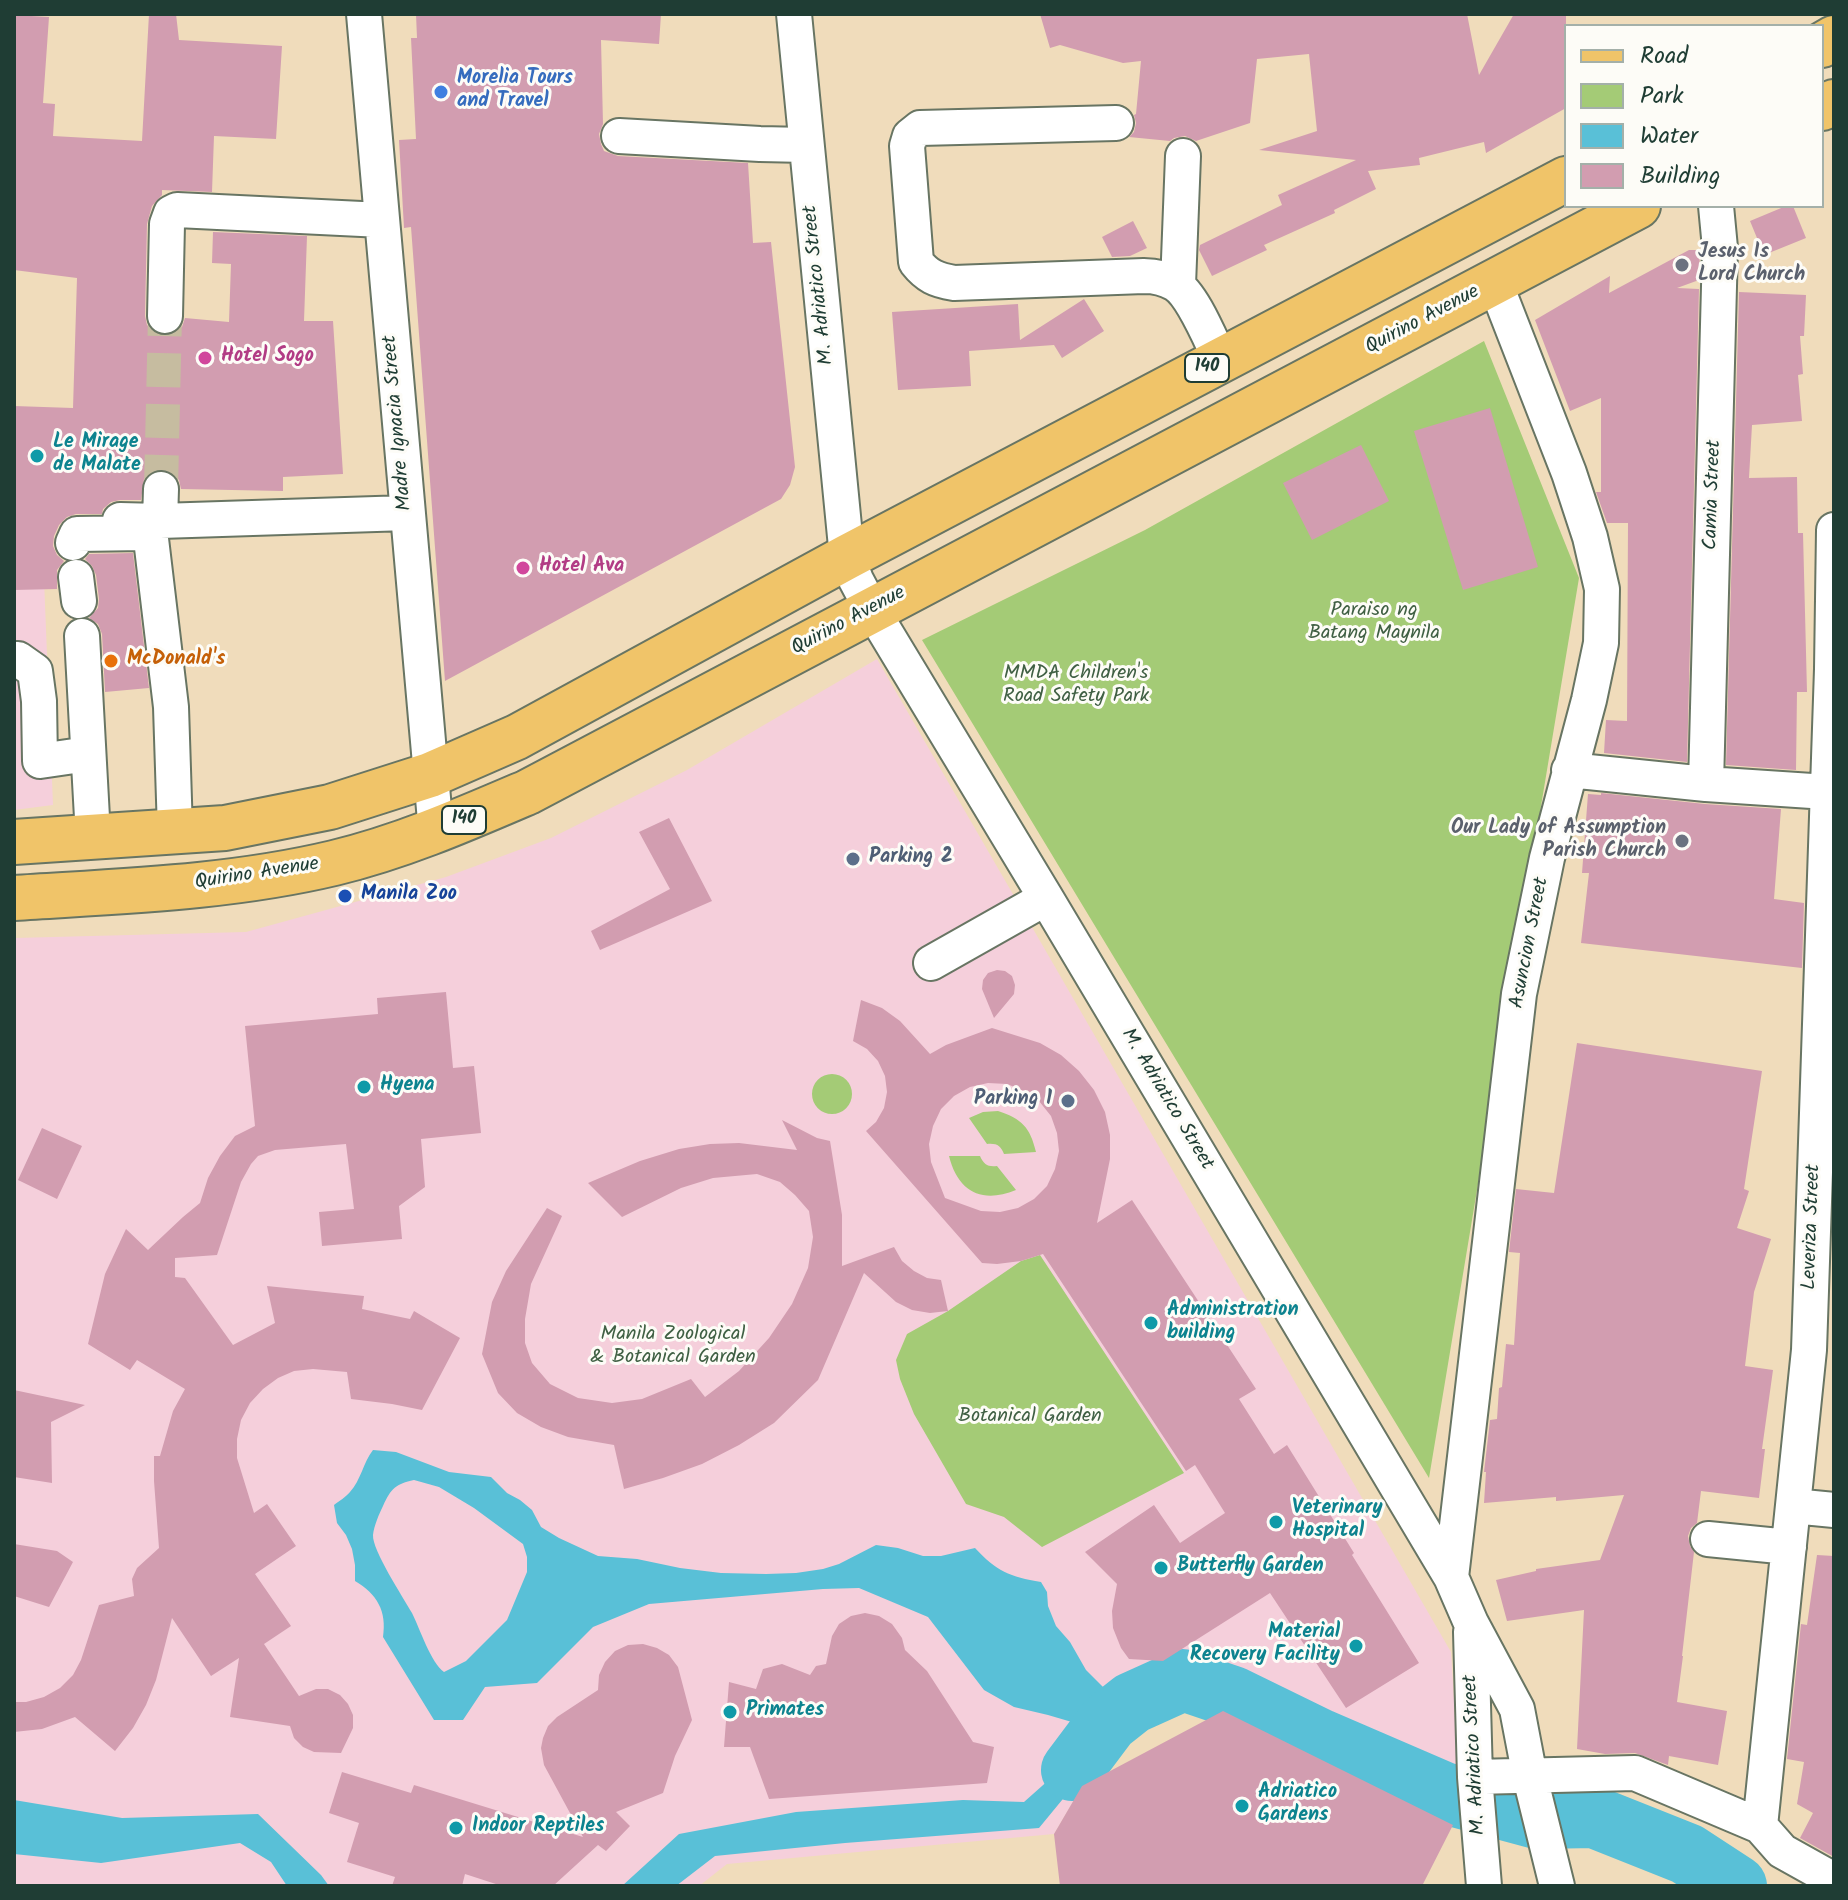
<!DOCTYPE html>
<html>
<head>
<meta charset="utf-8">
<style>
  body { margin:0 }
  #map { position:relative; width:1848px; height:1900px; overflow:hidden; background:#f0dcbb; font-family:Kalam,sans-serif }
  canvas { display:block }
  .frame { position:absolute; inset:0; border:16px solid #1f3d34; pointer-events:none }
  .legend { position:absolute; left:1564px; top:24px; width:260px; height:184px; box-sizing:border-box; background:#fdfcf7; border:2px solid #a4b0a9; margin:0; padding:10px 14px; list-style:none; font-size:24px; color:#1f3d34 }
  .legend li { display:flex; align-items:center; gap:16px; height:40px }
  .legend b { width:40px; border:2px solid #a4b0a9 }
</style>
</head>
<body>
<div id="map">
<canvas width="1848" height="1900"></canvas>
<div class="frame"></div>
<ul class="legend">
<li><b style="height:10px;background:#f0c469"></b>Road</li>
<li><b style="height:22px;background:#a4cb76"></b>Park</li>
<li><b style="height:22px;background:#59c0d7"></b>Water</li>
<li><b style="height:22px;background:#d29db0"></b>Building</li>
</ul>
</div>
<script>
const context = document.querySelector('canvas').getContext('2d');
context.lineJoin = 'round';
function fillPath(path, color) {
  context.fillStyle = color;
  context.fill(path, 'evenodd');
}
function stroke(path, color, width, dash) {
  context.strokeStyle = color;
  context.lineWidth = width;
  context.lineCap = dash ? 'butt' : 'round';
  context.setLineDash(dash || []);
  context.stroke(path);
}
function write(font, color, halo, rows, align = 'center') {
  context.font = font + ' Kalam,sans-serif';
  context.lineWidth = 6;
  context.setLineDash([]);
  context.textBaseline = 'middle';
  context.strokeStyle = halo;
  context.fillStyle = color;
  for (const [text, x, y, turn = 0] of rows) {
    context.save();
    context.translate(x, y);
    context.rotate((+turn || 0) * Math.PI / 180);
    context.textAlign = isNaN(turn) ? turn : align;
    if (halo) context.strokeText(text, 0, 0);
    context.fillText(text, 0, 0);
    context.restore();
  }
}
fillPath(new Path2D(`
  M42,529L53,805L14,810V533Z
  M877,659L1451,1652L1459,1782L1288,1697L1180,1668L1111,1695L1083,1724L1104,1749L1054,1834L727,1864L699,1886H14V938L246,932L446,877L551,838L687,770Z`), '#f5cfdb');
fillPath(new Path2D(`
  M1484,341L1579,578L1429,1478L922,640L1145,530Z
  M812 1094a20 20 0 1 1 40 0a20 20 0 1 1-40 0Z
  M998,1111C1022,1119 1030,1127 1036,1152L1004,1154C1001,1146 997,1143 987,1144L969,1118L983,1112Z
  M949,1156H980C984,1165 988,1167 997,1166L1016,1190C982,1204 958,1192 949,1156Z
  M1040,1255L1184,1473L1042,1547L1004,1517L966,1504L914,1414L900,1379L896,1360L907,1334L948,1311L1021,1261Z`), '#a4cb76');
fillPath(new Path2D(`
  M373,1450L396,1452L449,1472L491,1477L507,1493L520,1500L532,1510L541,1527L559,1538L598,1556L637,1559L680,1568L721,1573L766,1574L796,1573L823,1569L839,1564L876,1545L898,1548L923,1556H941L975,1548C996,1571 1010,1577 1041,1582L1047,1592L1048,1606L1056,1626L1070,1642L1086,1670L1111,1695L1140,1718L1104,1749L1039,1828L845,1843L715,1856L676,1886H622L679,1834L796,1812L963,1800L1024,1802L1051,1778L1082,1725L1048,1715L1014,1707L984,1690L928,1617L859,1588L823,1589L649,1604L593,1627L537,1683L485,1687L463,1720H434L383,1637C387,1611 377,1594 355,1581V1565L352,1549L346,1535L337,1523L334,1505C339,1501 346,1497 350,1492C361,1480 363,1463 373,1450ZM414,1480L439,1487L474,1508L523,1544L527,1557V1572L507,1620L466,1661L444,1672C431,1663 420,1629 412,1613C403,1597 372,1550 373,1535C374,1526 379,1514 383,1506C391,1488 396,1484 414,1480Z
  M14,1800L122,1818L258,1814L321,1875L329,1886H287L271,1862L240,1843L101,1863L14,1854Z`), '#59c0d7');
stroke(new Path2D(`
  M1072,1770L1108,1722L1132,1703L1183,1680L1233,1697L1321,1740L1444,1793L1537,1818L1594,1817L1687,1854L1736,1886`), '#59c0d7', 62);
fillPath(new Path2D(`
  M149,14H176L179,40L282,46L276,139L214,136L212,192L162,190V195L152,206L147,224L145,316L147,325L155,333L165,336L175,333L182,327L185,318L229,322L231,264L212,263L213,232L307,236L304,321H333L343,474L283,477V491L181,489L179,480L172,472L162,469L152,471L144,479L141,500H120L111,502L103,509L102,514H76L67,517L59,525L54,536L53,546L57,555L64,561L57,570V589L14,590V406L73,408L77,278L14,270V15L49,17L43,103L55,104L53,136L142,141Z
  M416,14H661L659,44L601,40L603,124L599,134L601,144L604,151L618,156L748,163L753,243L771,242L795,467L790,485L781,499L445,681L411,227L404,228L399,140L416,139L411,38H417Z
  M1040,14H1467L1479,75L1514,14H1566V108L1486,153L1484,142L1419,158L1420,165L1368,171L1376,189L1334,210L1335,213L1264,245L1267,250L1212,276L1199,250L1200,245L1282,205L1278,195L1356,160L1259,150L1317,131L1309,54L1257,59L1250,123L1196,141L1185,136L1174,138L1170,141L1129,137L1134,132L1136,123L1134,115L1136,114L1141,61L1123,63L1060,45L1050,48Z
  M1786,206H1793L1806,238L1764,255L1750,221Z
  M1133,221L1147,248L1130,256L1112,257L1102,237Z
  M1689,250H1700L1699,280L1677,288L1699,289L1687,762L1604,753L1606,720L1627,721L1628,523H1607L1596,492H1601V398L1570,411L1535,320L1610,276L1609,293Z
  M1739,292L1806,295L1804,336H1800L1803,374L1798,375L1802,421L1752,425L1749,478L1797,477L1798,533H1803L1807,692H1797L1796,770L1726,765Z
  M1084,299L1104,331L1062,358L1054,345L969,351L971,386L898,390L892,312L1018,304L1020,340Z
  M1490,408L1538,567L1463,590L1414,431Z
  M1361,445L1389,501L1312,540L1283,483Z
  M133,553L149,688L105,692L102,634L98,624L89,618L98,608L99,599L96,575L92,566L85,559L89,554Z
  M1601,793L1705,804L1781,809L1774,899L1804,903L1802,968L1581,943L1589,873H1582L1588,794L1601,795Z
  M669,818L712,901L600,950L591,931L670,889L639,832Z
  M997,970L1005,971L1012,976L1015,985L1014,994L994,1018L982,989L983,980L988,973Z
  M446,992L453,1068L474,1066L481,1133L421,1139L425,1187L399,1206L402,1239L322,1246L319,1212L354,1209L346,1144L275,1150L258,1156L251,1164L241,1182L217,1255L175,1258V1277L185,1278L233,1345L275,1323L267,1286L364,1296L362,1309L410,1319L414,1311L460,1338L422,1410L392,1404L351,1399L347,1372L313,1369L294,1371L278,1378L263,1389L250,1403L241,1420L237,1439V1458L254,1513L267,1504L296,1546L255,1574L291,1626L264,1644L299,1696L316,1689H328L340,1695L348,1704L353,1715V1728L341,1753L314,1752L303,1747L294,1738L290,1726L230,1717L239,1658L211,1676L172,1618L156,1680L146,1705L133,1728L115,1751L75,1717L42,1729L14,1732V1702H26L44,1697L60,1688L73,1675L81,1660L99,1605L134,1596L132,1579L137,1568L159,1548L154,1481V1456H160L173,1411L185,1389L137,1360L130,1370L88,1344L105,1274L126,1229L148,1250L183,1217L200,1203L208,1178L220,1156L235,1136L255,1126L245,1026L378,1014L377,998Z
  M861,1000L882,1008L900,1021L930,1054L946,1045L992,1028L1040,1043L1061,1055L1079,1071L1094,1090L1105,1112L1110,1135V1159L1097,1223L1132,1200L1256,1389L1239,1399L1274,1454L1287,1445L1354,1553L1352,1555L1419,1663L1346,1708L1270,1593L1163,1661L1129,1659L1121,1648L1113,1628L1112,1611L1117,1584L1085,1552L1154,1505L1180,1543L1225,1513L1195,1465L1186,1471L1043,1254L1021,1261L997,1264L982,1263L866,1131L876,1122L884,1108L887,1092L885,1076L878,1061L867,1049L853,1041ZM988,1083L1007,1084L1024,1091L1039,1101L1051,1116L1057,1133L1059,1151L1055,1169L1047,1186L1034,1199L1018,1208L1000,1212L981,1211L945,1198L931,1162L929,1144L933,1126L941,1109L954,1096L970,1087Z
  M1577,1043L1762,1071L1744,1189L1749,1191L1737,1228L1771,1239L1754,1292L1745,1366L1773,1370L1762,1449H1765L1759,1498L1701,1491L1697,1523L1691,1528L1688,1536L1690,1546L1694,1552L1682,1656H1683L1677,1702L1727,1711L1718,1765L1669,1756L1668,1765L1635,1753L1605,1754L1577,1749L1584,1610L1507,1621L1496,1580L1536,1571V1569L1600,1560L1624,1495L1556,1501V1497L1484,1503L1486,1472H1484L1490,1420L1497,1419L1499,1388L1502,1387L1506,1344L1514,1345L1520,1253L1509,1252L1516,1189L1554,1193Z
  M782,1120L817,1138L830,1141L842,1215V1266L894,1247L902,1261L914,1271L927,1278L941,1280L948,1311L930,1313L912,1310L896,1302L864,1273L818,1380L774,1423L739,1445L702,1464L663,1478L624,1489L614,1445L568,1437L541,1427L517,1413L498,1393L482,1354L492,1302L506,1271L547,1208L562,1216L531,1284L525,1319V1343L532,1363L550,1384L578,1398L612,1403L642,1399L691,1379L705,1397L739,1371L769,1338L792,1304L808,1268L813,1237L809,1211L795,1195L780,1182L757,1174L713,1178L681,1188L622,1217L588,1183L640,1161L679,1149L710,1144L739,1143L797,1150Z
  M42,1128L82,1146L57,1199L18,1180Z
  M14,1390L85,1405L51,1422L52,1483L14,1477Z
  M14,1544L57,1551L73,1562L49,1607L14,1596Z
  M1817,1555L1834,1556V1857L1800,1838L1813,1813L1797,1804L1804,1762L1787,1759L1801,1624L1807,1625Z
  M865,1613L879,1616L892,1624L902,1638L905,1650L927,1671L973,1742L994,1747L987,1783L769,1799L750,1747H724L729,1682L756,1689L763,1669L782,1664L810,1675L816,1666L826,1664L832,1636L839,1624L851,1616Z
  M643,1644L657,1648L669,1655L678,1667L692,1720L675,1756L663,1793L616,1812L630,1826L606,1851L598,1845L553,1886H502L465,1874L462,1886H392L395,1877L347,1862L359,1823L329,1813L342,1772L411,1793L414,1785L583,1837L544,1765L541,1748L543,1738L548,1726L557,1717L598,1690L599,1675L605,1662L615,1651L628,1645Z
  M1223,1711L1453,1825L1422,1886H1060L1054,1834L1082,1786Z`), '#d29db0');
stroke(new Path2D(`
  M161,489L165,316`), '#c6bca0', 34, [34, 17]);
const minor = new Path2D(`
  M364,14L436,832
  M794,14L847,557L856,580L872,610L1046,898L1451,1577L1471,1623L1517,1709L1530,1777L1557,1886
  M1116,123L920,128L910,136L907,146L916,262C927,276 936,280 954,283L1144,276C1155,276 1165,278 1175,284C1193,295 1211,341 1221,361
  M619,136L760,144L806,145
  M1178,285L1183,156
  M165,316L167,224L171,213L177,210L382,220
  M120,520L160,521L407,513
  M160,521L161,489
  M73,543L77,534L144,533L151,539L171,707L175,831
  M76,577L79,601
  M82,636L93,836
  M14,659H18L35,671L39,701L40,761L88,754
  M1569,770L1706,784L1827,792
  M1706,784L1720,248L1716,206
  M931,963L1046,898
  M1793,1506L1834,1510
  M1708,1539L1789,1547
  M1451,1577L1519,994L1547,858L1589,700L1601,643L1602,589L1590,537L1569,473L1495,283
  M1471,1632L1475,1777L1484,1886
  M1475,1777L1635,1773L1760,1826L1782,1851L1834,1880
  M1760,1826L1809,1350L1832,669L1834,530`);
const major = new Path2D(`
  M1822,45L1834,38
  M1822,108L1834,102
  M14,842L225,828L330,807L430,775L517,737L847,557L1566,179
  M14,898C121,891 229,888 334,863C401,847 465,819 528,792L1638,206`);
stroke(minor, '#687563', 38);
stroke(major, '#687563', 48);
stroke(minor, '#fff', 34);
stroke(major, '#f0c469', 44);
for (const [x, y, r, color] of [
  [441,92,8,"#3f7fe0"],
  [1682,265,8,"#6b7280"],
  [205,358,8,"#d1479c"],
  [37,456,8,"#0f9aa8"],
  [523,568,8,"#d1479c"],
  [111,661,8,"#e8710a"],
  [1682,841,8,"#6b7280"],
  [853,859,8,"#5c6f8a"],
  [345,896,8,"#1a4fb4"],
  [364,1087,8,"#0f9aa8"],
  [1068,1101,8,"#5c6f8a"],
  [1151,1323,8,"#0f9aa8"],
  [1276,1522,8,"#0f9aa8"],
  [1161,1568,8,"#0f9aa8"],
  [1356,1646,8,"#0f9aa8"],
  [730,1712,8,"#0f9aa8"],
  [1242,1806,8,"#0f9aa8"],
  [456,1828,8,"#0f9aa8"]
]) {
  const dot = new Path2D();
  dot.arc(x, y, r, 0, 2 * Math.PI);
  context.fillStyle = color;
  context.fill(dot);
  stroke(dot, '#fdfcf7', 3);
}
for (const [x, y, w] of [
  [1207,368,44],
  [464,820,44]
]) {
  const box = new Path2D();
  box.roundRect(x - w / 2, y - 14, w, 28, 6);
  context.fillStyle = '#fdfcf7';
  context.fill(box);
  stroke(box, '#1f3d34', 2);
}
write('bold 18px', '#1f3d34', null, [
  ["140",1207,368],
  ["140",464,820]
]);
write('bold 20px', '#366cbe', '#fdfcf7', [
  ["Morelia Tours",457,80],
  ["and Travel",457,103]
], 'left');
write('bold 20px', '#5b616d', '#fdfcf7', [
  ["Jesus Is",1698,254],
  ["Lord Church",1698,277],
  ["Our Lady of Assumption",1666,830,"right"],
  ["Parish Church",1666,853,"right"]
], 'left');
write('20px', '#1f3d34', '#fdfcf7', [
  ["M. Adriatico Street",820,285,-96],
  ["Quirino Avenue",1423,321,-28],
  ["Madre Ignacia Street",399,423,-95],
  ["Camia Street",1714,495,-88],
  ["Quirino Avenue",849,622,-28],
  ["Quirino Avenue",257,875,-9],
  ["Asuncion Street",1531,943,-79],
  ["M. Adriatico Street",1166,1100,59],
  ["Leveriza Street",1813,1227,-88],
  ["M. Adriatico Street",1476,1755,-93]
]);
write('bold 20px', '#b23c85', '#fdfcf7', [
  ["Hotel Sogo",221,358],
  ["Hotel Ava",539,568]
], 'left');
write('bold 20px', '#0d838f', '#fdfcf7', [
  ["Le Mirage",53,444],
  ["de Malate",53,467],
  ["Hyena",380,1087],
  ["Administration",1167,1312],
  ["building",1167,1335],
  ["Veterinary",1292,1510],
  ["Hospital",1292,1533],
  ["Butterfly Garden",1177,1568],
  ["Material",1340,1634,"right"],
  ["Recovery Facility",1340,1657,"right"],
  ["Primates",746,1712],
  ["Adriatico",1258,1794],
  ["Gardens",1258,1817],
  ["Indoor Reptiles",472,1828]
], 'left');
write('20px', '#406044', '#fdfcf7', [
  ["Paraiso ng",1374,612],
  ["Batang Maynila",1374,635],
  ["MMDA Children's",1076,675],
  ["Road Safety Park",1076,698],
  ["Manila Zoological",673,1336],
  ["& Botanical Garden",673,1359],
  ["Botanical Garden",1030,1418]
]);
write('bold 20px', '#c56008', '#fdfcf7', [
  ["McDonald's",127,661]
], 'left');
write('bold 20px', '#4e5e75', '#fdfcf7', [
  ["Parking 2",869,859],
  ["Parking 1",1052,1101,"right"]
], 'left');
write('bold 20px', '#164399', '#fdfcf7', [
  ["Manila Zoo",361,896]
], 'left');
</script>
</body>
</html>
